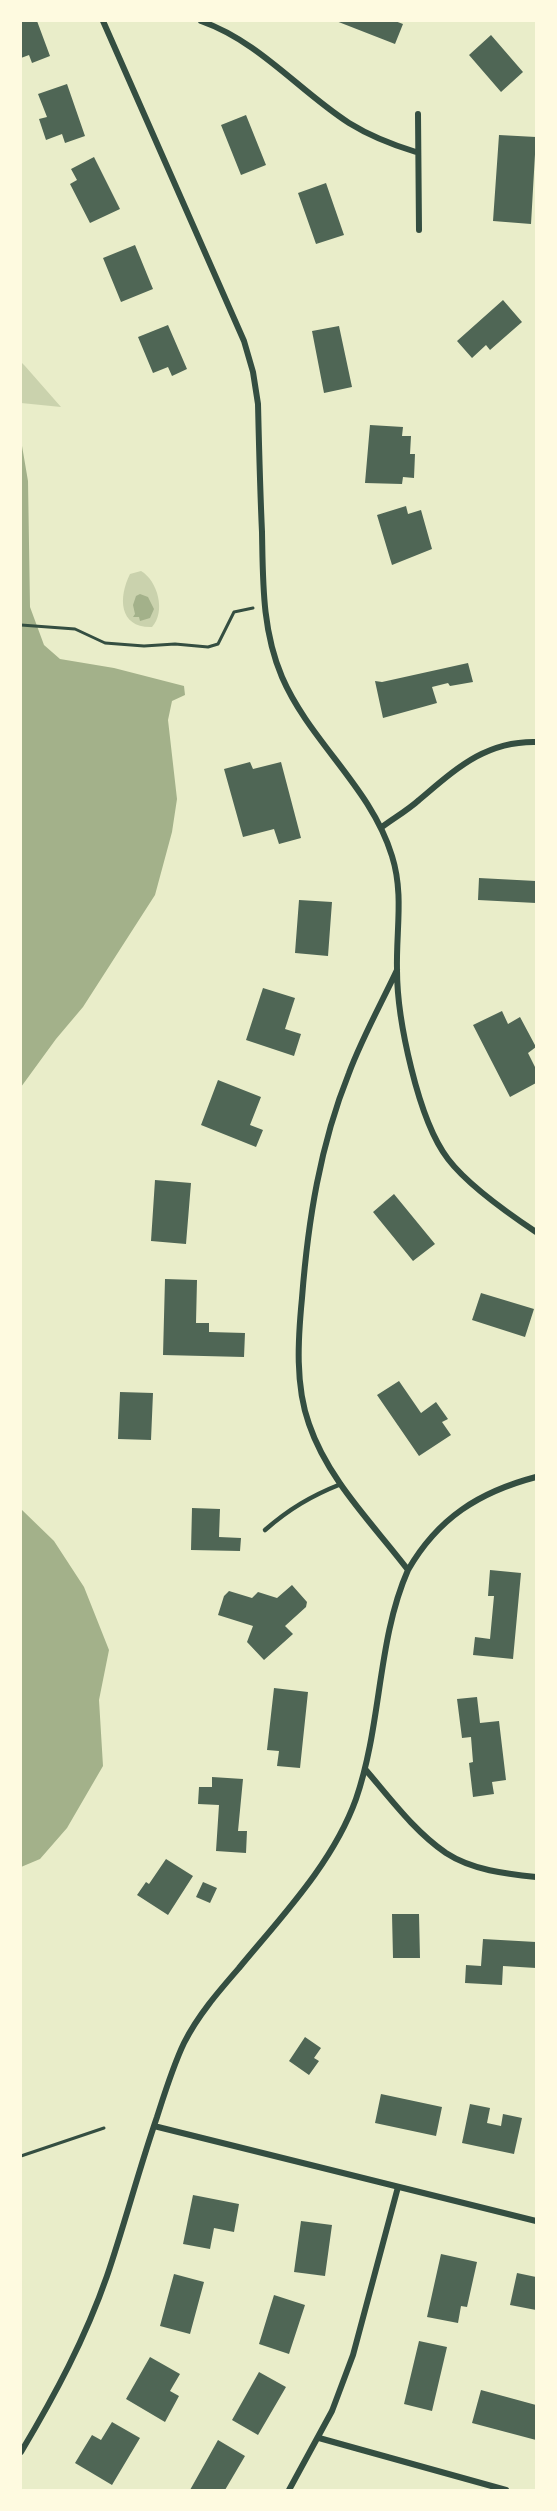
<!DOCTYPE html>
<html>
<head>
<meta charset="utf-8">
<style>
  body { margin:0 }
  #map { position:relative; width:557px; height:2511px; overflow:hidden; background:#e9edc9; font-family:"Asap Condensed",sans-serif }
  canvas { display:block }
  .frame { position:absolute; inset:0; border:22px solid #fefae0; pointer-events:none }
</style>
</head>
<body>
<div id="map">
<canvas width="557" height="2511"></canvas>
<div class="frame"></div>
</div>
<script>
const context = document.querySelector('canvas').getContext('2d');
context.lineJoin = 'round';
function fillPath(path, color) {
  context.fillStyle = color;
  context.fill(path, 'evenodd');
}
function stroke(path, color, width, dash) {
  context.strokeStyle = color;
  context.lineWidth = width;
  context.lineCap = dash ? 'butt' : 'round';
  context.setLineDash(dash || []);
  context.stroke(path);
}
fillPath(new Path2D(`
  M21,362L25,366L61,407L21,403Z
  M141,571C158,581 166,612 152,627C119,628 118,598 130,574Z`), '#cad2ad');
fillPath(new Path2D(`
  M21,440L28,481L30,607L44,645L60,659L114,668L184,686L185,695L172,701L168,720L177,799L172,832L155,895L83,1007L56,1039L21,1087Z
  M140,594L148,597L154,609L150,618L140,621L139,617H133L135,614L133,605L136,596Z
  M21,1509L54,1541L84,1587L109,1650L99,1700L103,1766L67,1828L40,1859L21,1867Z`), '#a3b18a');
fillPath(new Path2D(`
  M21,21H37L50,56L32,63L29,55L21,58Z
  M336,21H395L403,24L395,44Z
  M491,35L523,72L501,92L469,55Z
  M67,84L85,136L65,143L62,134L46,140L39,119L47,117L38,94Z
  M246,115L266,165L241,175L221,125Z
  M499,135L536,137L531,224L493,221Z
  M94,157L120,209L90,223L70,184L77,180L71,169Z
  M326,183L344,235L316,244L298,193Z
  M135,245L153,289L121,302L103,258Z
  M503,300L522,322L490,350L486,345L472,358L457,341Z
  M168,325L187,369L172,376L168,367L153,373L138,337Z
  M339,326L352,387L324,393L312,331Z
  M370,425L403,427L402,436H411L410,454H415L414,478L403,477L402,484L365,483Z
  M406,506L408,514L421,510L432,549L392,565L377,515Z
  M468,663L473,682L450,686L448,683L432,687L437,703L383,718L375,681L382,682Z
  M250,762L253,769L281,762L301,838L279,844L274,829L243,837L224,769Z
  M479,878L536,881V903L478,900Z
  M299,900L332,902L328,956L295,953Z
  M263,988L295,998L285,1029L301,1034L294,1056L246,1040Z
  M502,1011L508,1024L520,1017L536,1047L528,1053L536,1069V1083L510,1097L473,1025Z
  M218,1080L261,1097L250,1125L263,1130L256,1147L201,1125Z
  M155,1180L191,1183L186,1244L151,1241Z
  M394,1194L435,1244L413,1261L373,1212Z
  M165,1279L197,1280L196,1323H209V1332L245,1333L244,1357L163,1355Z
  M481,1293L534,1309L525,1337L472,1320Z
  M399,1381L421,1413L436,1402L448,1419L442,1422L451,1435L419,1456L377,1395Z
  M120,1392L153,1393L151,1440L118,1439Z
  M192,1508L220,1509L219,1537L241,1538L240,1551L191,1550Z
  M490,1570L521,1573L513,1659L473,1655L475,1637L490,1639L494,1596H488Z
  M292,1585L307,1602L306,1607L285,1626L293,1634L264,1660L247,1642L253,1626L218,1615L224,1596L229,1591L252,1598L258,1592L277,1598Z
  M274,1688L308,1692L300,1768L277,1766L279,1751L267,1750Z
  M477,1697L480,1723L499,1721L506,1780L492,1782L494,1794L473,1797L469,1763L473,1762L471,1737L462,1738L457,1699Z
  M212,1777L243,1779L238,1831H247L246,1853L216,1851L219,1805L198,1804L199,1787H212Z
  M166,1859L193,1876L168,1915L137,1895L146,1882L149,1884Z
  M203,1882L217,1888L210,1903L196,1897Z
  M392,1914H419L420,1958H393Z
  M483,1939L536,1942V1968L503,1966L502,1985L465,1983L466,1965L481,1966Z
  M305,2037L321,2048L314,2058L319,2061L309,2075L289,2061Z
  M381,2094L442,2107L436,2136L375,2123Z
  M470,2104L490,2108L487,2123L501,2126L503,2114L522,2118L514,2154L462,2143Z
  M193,2195L239,2204L234,2232L214,2228L210,2249L183,2244Z
  M301,2221L332,2225L325,2276L294,2272Z
  M441,2254L477,2262L467,2307L461,2306L458,2323L427,2317Z
  M517,2273L536,2277V2310L510,2305Z
  M174,2274L204,2282L190,2334L160,2326Z
  M274,2295L305,2305L289,2354L259,2344Z
  M419,2341L447,2347L432,2411L404,2404Z
  M150,2357L180,2374L170,2391L179,2396L165,2422L126,2399Z
  M259,2372L286,2387L258,2435L232,2420Z
  M481,2390L536,2405V2440L472,2423Z
  M112,2422L140,2438L112,2485L75,2463L92,2435L101,2440Z
  M218,2440L245,2456L225,2490H190Z`), '#4f6655');
stroke(new Path2D(`
  M21,625L75,629L105,643L144,646L175,644L208,647L218,644L234,612L253,608
  M21,2156L104,2128`), '#344e41', 3);
stroke(new Path2D(`
  M265,1530C289,1509 311,1496 341,1484`), '#344e41', 4.5);
stroke(new Path2D(`
  M103,21L244,341L253,372L258,404C259,446 260,489 262,532C263,582 262,630 282,677C310,742 371,787 392,856C404,894 396,930 397,970C397,1019 418,1120 448,1159C467,1184 509,1214 536,1232
  M201,21C260,42 298,90 349,123C370,136 393,145 416,152
  M418,114L419,230
  M382,827C394,818 408,810 419,800C456,769 485,741 536,742
  M408,1570C438,1518 479,1492 536,1477
  M365,1769C390,1798 414,1831 446,1853C472,1870 506,1874 536,1877
  M154,2126L536,2221
  M319,2438L506,2490
  M21,2452C55,2395 85,2339 107,2276C125,2223 139,2169 157,2117C165,2092 173,2066 184,2043C198,2015 219,1991 239,1968C282,1916 333,1863 356,1799C382,1724 377,1640 408,1570C373,1524 328,1480 309,1424C295,1385 298,1339 302,1298C308,1221 320,1145 349,1073C362,1038 381,1004 397,970
  M289,2490L332,2411L353,2355L398,2187`), '#344e41', 6);
</script>
</body>
</html>
